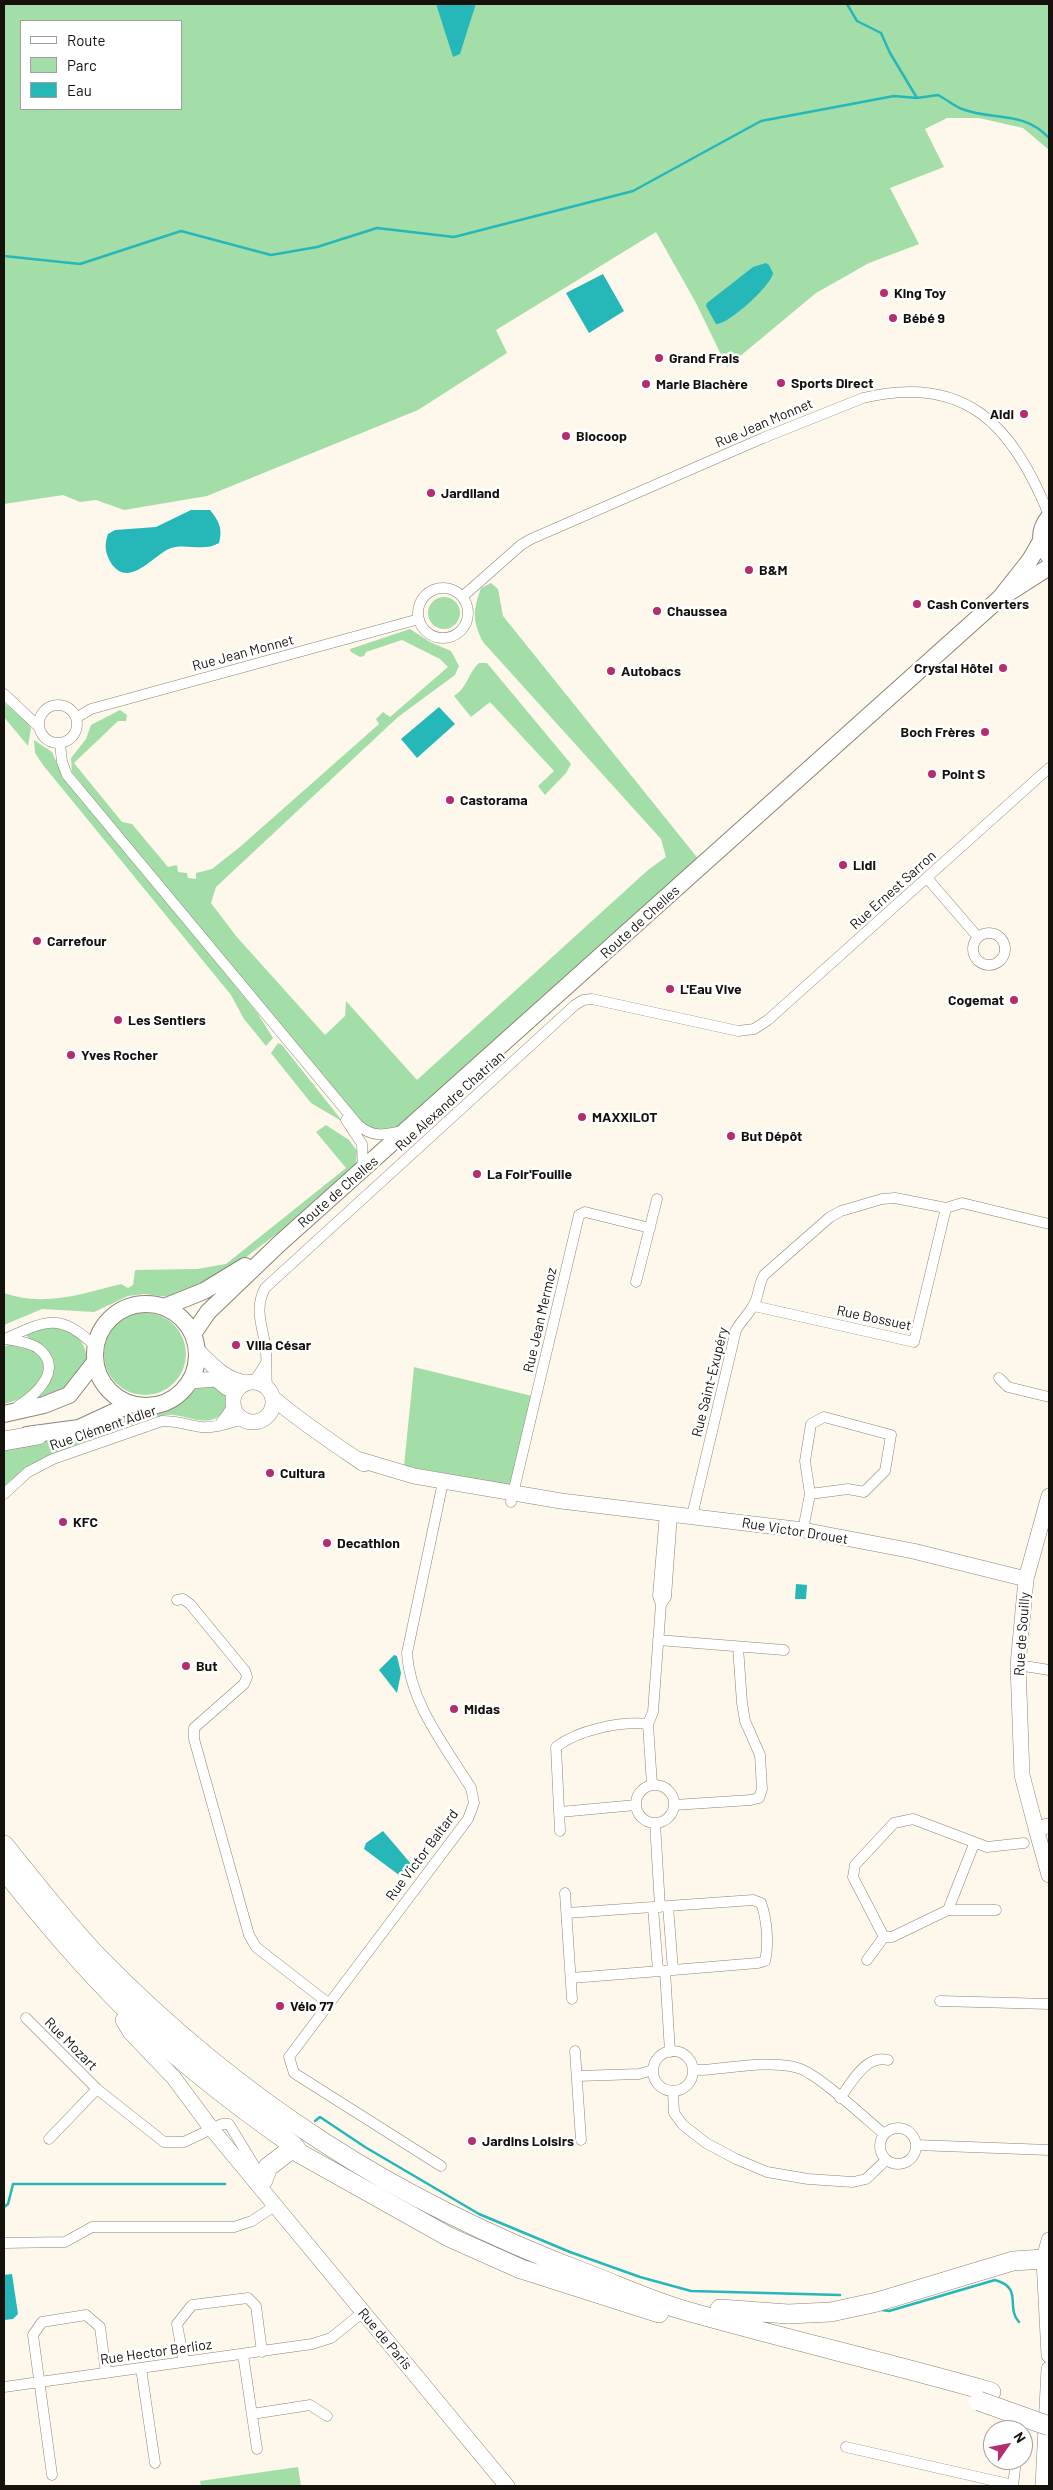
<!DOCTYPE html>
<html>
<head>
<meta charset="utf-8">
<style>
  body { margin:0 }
  #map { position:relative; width:1053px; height:2490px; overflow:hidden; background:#fef7eb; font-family:Barlow,sans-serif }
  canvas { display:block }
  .frame { position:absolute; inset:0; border:5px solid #15120d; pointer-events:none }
  .legend { position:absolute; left:20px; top:20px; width:162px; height:90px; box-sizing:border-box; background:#fff; border:1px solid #a1a09e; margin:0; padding:6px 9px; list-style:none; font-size:15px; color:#15120d }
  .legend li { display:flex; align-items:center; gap:10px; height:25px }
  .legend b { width:25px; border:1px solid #a1a09e }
  .north { position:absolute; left:983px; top:2420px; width:50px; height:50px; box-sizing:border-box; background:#fff; border:1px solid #a1a09e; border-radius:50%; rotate:57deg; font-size:14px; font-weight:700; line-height:20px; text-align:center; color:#15120d }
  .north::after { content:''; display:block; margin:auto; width:18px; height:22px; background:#b42d71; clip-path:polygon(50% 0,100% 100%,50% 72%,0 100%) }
</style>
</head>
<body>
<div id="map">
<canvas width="1053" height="2490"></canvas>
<div class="frame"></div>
<ul class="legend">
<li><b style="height:6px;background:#fff"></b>Route</li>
<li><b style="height:14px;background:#a3dea8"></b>Parc</li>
<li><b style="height:14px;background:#26b7b9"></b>Eau</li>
</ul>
<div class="north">N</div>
</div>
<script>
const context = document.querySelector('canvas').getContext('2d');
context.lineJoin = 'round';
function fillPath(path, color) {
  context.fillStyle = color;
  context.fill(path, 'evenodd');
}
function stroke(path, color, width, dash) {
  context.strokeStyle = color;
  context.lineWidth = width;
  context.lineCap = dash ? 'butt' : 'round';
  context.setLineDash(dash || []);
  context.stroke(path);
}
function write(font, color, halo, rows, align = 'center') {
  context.font = font + ' Barlow,sans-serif';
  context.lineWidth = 5;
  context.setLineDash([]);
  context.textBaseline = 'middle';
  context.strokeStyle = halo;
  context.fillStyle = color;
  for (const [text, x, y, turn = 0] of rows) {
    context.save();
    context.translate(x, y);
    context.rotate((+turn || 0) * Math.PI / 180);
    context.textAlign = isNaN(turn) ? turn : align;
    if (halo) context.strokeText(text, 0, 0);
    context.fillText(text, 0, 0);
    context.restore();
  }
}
fillPath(new Path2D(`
  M4,4H436L454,56L460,53L476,4H1049V150L1023,128L979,118H947L925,129L944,167L890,188L919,244L869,263L816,293L727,367L696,303L656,232L496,330L507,353L418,410L207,496L124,510L96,500L80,502L63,495L4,504ZM21,21H181V109H21Z
  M491,583L498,589L503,616L700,861L398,1127L389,1133L364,1128L164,886L72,772L71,758L86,739L91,725L120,710L127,715L126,721H118L74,763L122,822L132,824L168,867L177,865L178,872L187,873L188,878L196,879V873L212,869L241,846L379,724L376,719L383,712L390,717L448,667L440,659L402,640L366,652L364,656L360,657L351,652L350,649L410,629L430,642L451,651L459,666L455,675L398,717L216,887L211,903L236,936L325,1035L345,1016L346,1001L417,1080L648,870L666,857L661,839L483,642C472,620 473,611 481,588Z
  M428 613a16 16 0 1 1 32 0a16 16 0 1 1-32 0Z
  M479,663H487L571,764L566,773L545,795L538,786L554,771L490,702L471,717L454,696C468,687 468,673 479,663Z
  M4,703L27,721L31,728L28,746L4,717Z
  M34,740L52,752L59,768L258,1014L273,1038L266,1046L244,1019L231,995L43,765L35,753Z
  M278,1043L282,1045L343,1122L311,1103L271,1053Z
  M326,1125L349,1140L357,1151L356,1164L279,1232L237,1264L206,1283L168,1297L144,1294L128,1296L94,1312L42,1309L4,1325V1293C43,1307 82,1294 121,1284L128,1288L133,1285L135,1270L197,1269L226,1264L346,1168L316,1132Z
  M104 1354a41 41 0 1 1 82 0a41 41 0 1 1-82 0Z
  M42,1327C63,1326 89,1336 86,1361C85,1368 80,1376 77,1383L33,1401C45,1393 51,1382 53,1369L26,1335Z
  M8,1345H19L38,1352C40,1356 44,1361 45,1366C47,1388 20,1400 4,1404V1347Z
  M414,1367L532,1396L511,1485L404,1466Z
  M211,1385L223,1390C227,1400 228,1410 218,1417C203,1427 183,1413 166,1415C145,1419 124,1427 104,1435C67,1448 34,1460 4,1486V1445L123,1415H151L165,1412L182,1403L199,1386Z
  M298,2467L301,2486H201L200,2481Z`), '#a3dea8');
fillPath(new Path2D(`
  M436,4H476L460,54L453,57Z
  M766,263L769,265L773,273C771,286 728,325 716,324L706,306L707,303L753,267Z
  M603,274L624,311L589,333L566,293Z
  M191,510H210C219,521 223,529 219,543C204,552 187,543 171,548C154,554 129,590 111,563C105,553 104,545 108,534L115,530L156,527Z
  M439,707L455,724L417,758L401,739Z
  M796,1584L807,1585L806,1599H795Z
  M394,1655L397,1656L401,1673L397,1693L379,1670Z
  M383,1831L412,1865L411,1870L403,1878L364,1849L366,1843Z
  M12,2274L18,2314L13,2319L4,2320V2275Z`), '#26b7b9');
stroke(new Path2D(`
  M847,4L857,21L881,33L890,53L917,98
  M4,256L80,264L181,231L271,255L317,247L377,228L454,237L633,191L761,121L894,96L917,98L938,95C946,99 954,106 962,109C993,121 1023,110 1049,138
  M315,2121L320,2117L365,2147L479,2214L570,2252L640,2277L691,2291L840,2295
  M4,2207L8,2204L13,2184H225
  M882,2310L889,2311L995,2280C1024,2288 1005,2307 1019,2322`), '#26b7b9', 2.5);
const street = new Path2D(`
  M418 613a25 25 0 1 1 50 0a25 25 0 1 1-50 0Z
  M462,597L521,545L531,539L763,438L863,398C966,373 1013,426 1049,515
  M4,694L38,726
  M39 724a19 19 0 1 1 38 0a19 19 0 1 1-38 0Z
  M76,718L91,709L419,619
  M60,743L62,762L67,775L358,1125C373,1138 385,1135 403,1131
  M927,878L977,936
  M973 949a16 16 0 1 1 32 0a16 16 0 1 1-32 0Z
  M346,1120L362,1144L363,1170
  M636,1282L657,1199
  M754,1306L914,1342L946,1208
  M5,1339C47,1320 59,1312 95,1346
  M6,1339C16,1341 30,1342 39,1349C64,1369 36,1395 18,1406
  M999,1378L1008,1387L1049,1397
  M254,1382L266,1363
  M267,1387C266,1376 267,1364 266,1352C264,1328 253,1311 265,1288L575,1005L583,1000L592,999L738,1031L754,1029L768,1020L1049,768
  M220,1424L234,1405
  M4,1494L28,1472L53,1459L162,1421C179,1421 186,1425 201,1427C215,1429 230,1422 244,1419
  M511,1502L579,1215L585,1212L650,1228
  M692,1516L736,1330C741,1321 748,1315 753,1306C759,1297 758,1285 764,1275L830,1217L841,1211L882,1199L895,1198L946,1208L962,1203L1049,1224
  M803,1530L810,1494L805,1461L811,1424L824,1417L891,1435L885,1471L864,1492L848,1489L810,1494
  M177,1600L183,1599L190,1604L245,1671L247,1677L244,1684L194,1728V1739L249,1935L256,1947L328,2003
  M661,1604L658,1596L665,1513
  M658,1640L784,1650
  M1018,1665L1049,1670
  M636 1804a19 19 0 1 1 38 0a19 19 0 1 1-38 0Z
  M652,1785L648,1724L653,1712L661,1604L666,1597L672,1514
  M674,1805L751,1800L759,1798L762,1789L760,1755L745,1721L742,1703L738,1647
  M560,1812L636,1805
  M655,1823L660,1907
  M560,1831L556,1747C578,1730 620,1721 648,1724
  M565,1893L572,1999
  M668,1906L753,1900L761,1903C767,1919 769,1945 765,1961L758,1963L673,1970
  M948,1910L974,1844
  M996,1910H948L892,1937H884L853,1877L855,1865L894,1823L913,1819L987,1847L1024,1843
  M567,1913L653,1907
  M867,1960L884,1937
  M665,1971L670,2052
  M571,1978L673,1970L668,1906L653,1907L658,1971
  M940,2001L1049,2004
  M26,2018L97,2089L164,2142H184L222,2124H229L263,2180
  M575,2051L581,2140
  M653 2071a20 20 0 1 1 40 0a20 20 0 1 1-40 0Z
  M693,2069L702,2070C731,2068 771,2060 798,2068C817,2073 866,2119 884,2134
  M578,2076L639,2074L653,2070
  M673,2091L674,2113L683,2125L706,2143L736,2159L767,2172L808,2179L853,2182L866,2179L886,2160
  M840,2098C852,2082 866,2054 888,2060
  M880 2146a18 18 0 1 1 36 0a18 18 0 1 1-36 0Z
  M49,2139L97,2089
  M916,2145L1049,2150
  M441,2166L294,2073L289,2057L468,1819L474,1803L471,1788C445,1746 410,1703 407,1653L443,1482
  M4,2243L65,2242L92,2227H234L252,2221L276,2205
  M243,2354L257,2449
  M184,2362L177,2324L192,2305L248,2298L256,2306L262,2352
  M141,2368L155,2463
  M4,2387L312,2344L331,2338L363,2312
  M252,2414L310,2405L327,2416
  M846,2447L1013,2485
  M52,2475L33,2335L42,2322L86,2315L100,2327L106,2373
  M1013,2486L1016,2460`);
const secondary = new Path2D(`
  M197,1350C213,1366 224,1379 246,1383
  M190,1381L216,1379L227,1388
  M233 1402a20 20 0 1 1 40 0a20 20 0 1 1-40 0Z
  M273,1398C301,1422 333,1443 364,1464
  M357,1459L414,1476L561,1501L803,1530L913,1551L1026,1579
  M1047,1826L1041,1828L1037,1832L1049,1875
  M1037,1832L1022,1775L1018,1665L1026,1579L1049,1496
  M123,2020L130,2032L174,2078L211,2128L507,2486
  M1049,2240L1044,2259L1049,2355
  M1043,2486L1049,2369`);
const primary = new Path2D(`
  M1049,517C1039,529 1038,544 1049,556
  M1010,592L1049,567
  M95 1355a51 51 0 1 1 102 0a51 51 0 1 1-102 0Z
  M164,1307L204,1291L245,1266
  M193,1334L208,1312L279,1244L1000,598L1030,560L1041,541
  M4,1414L44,1405L69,1395L95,1362
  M27,1435L79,1428L131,1404`);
const highway = new Path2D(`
  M4,1441L38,1435
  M4,1845C34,1882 64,1921 97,1956C239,2101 395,2201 585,2273C617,2285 649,2300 683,2310C785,2339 889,2363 991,2392
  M4,1870C41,1917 79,1962 122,2005C173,2057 233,2103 293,2145L299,2153L449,2237L521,2269L659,2313
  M263,2180L268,2167L289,2151
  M720,2309L788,2314L831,2312L877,2302L1013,2261L1044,2259L1049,2267V2300`);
stroke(street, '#8c8477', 11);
stroke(secondary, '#8c8477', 16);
stroke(primary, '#8c8477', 18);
stroke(highway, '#8c8477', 20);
stroke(street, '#fff', 10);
stroke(secondary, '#fff', 15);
stroke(primary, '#fff', 16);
stroke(highway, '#fff', 19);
const highwayBridge = new Path2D(`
  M979,2401L1049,2426`);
stroke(highwayBridge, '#8c8477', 20, []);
stroke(highwayBridge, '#fff', 19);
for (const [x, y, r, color] of [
  [884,293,5,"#b42d71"],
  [893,318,5,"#b42d71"],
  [659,358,5,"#b42d71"],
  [781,383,5,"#b42d71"],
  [646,384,5,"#b42d71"],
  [1024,414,5,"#b42d71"],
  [566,436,5,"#b42d71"],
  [431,493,5,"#b42d71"],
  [749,570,5,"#b42d71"],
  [917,604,5,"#b42d71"],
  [657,611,5,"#b42d71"],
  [1003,668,5,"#b42d71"],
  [611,671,5,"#b42d71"],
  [985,732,5,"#b42d71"],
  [932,774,5,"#b42d71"],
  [450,800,5,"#b42d71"],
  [843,865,5,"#b42d71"],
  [37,941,5,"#b42d71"],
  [670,989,5,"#b42d71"],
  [1014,1000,5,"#b42d71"],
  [118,1020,5,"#b42d71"],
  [71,1055,5,"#b42d71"],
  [582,1117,5,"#b42d71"],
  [731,1136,5,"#b42d71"],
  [477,1174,5,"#b42d71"],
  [236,1345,5,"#b42d71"],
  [270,1473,5,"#b42d71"],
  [63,1522,5,"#b42d71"],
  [327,1543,5,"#b42d71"],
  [186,1666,5,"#b42d71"],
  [454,1709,5,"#b42d71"],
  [280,2006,5,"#b42d71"],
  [472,2141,5,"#b42d71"]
]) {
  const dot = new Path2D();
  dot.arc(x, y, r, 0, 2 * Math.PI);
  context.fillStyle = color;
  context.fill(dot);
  stroke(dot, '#fff', 2);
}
write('bold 14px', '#15120d', '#fff', [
  ["King Toy",894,293],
  ["Bébé 9",903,318],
  ["Grand Frais",669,358],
  ["Sports Direct",791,383],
  ["Marie Blachère",656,384],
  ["Aldi",1014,414,"right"],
  ["Biocoop",576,436],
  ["Jardiland",441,493],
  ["B&M",759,570],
  ["Cash Converters",927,604],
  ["Chaussea",667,611],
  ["Crystal Hôtel",993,668,"right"],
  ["Autobacs",621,671],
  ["Boch Frères",975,732,"right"],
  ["Point S",942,774],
  ["Castorama",460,800],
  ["Lidl",853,865],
  ["Carrefour",47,941],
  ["L'Eau Vive",680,989],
  ["Cogemat",1004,1000,"right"],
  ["Les Sentiers",128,1020],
  ["Yves Rocher",81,1055],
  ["MAXXILOT",592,1117],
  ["But Dépôt",741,1136],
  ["La Foir'Fouille",487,1174],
  ["Villa César",246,1345],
  ["Cultura",280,1473],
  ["KFC",73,1522],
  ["Decathlon",337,1543],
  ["But",196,1666],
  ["Midas",464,1709],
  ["Vélo 77",290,2006],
  ["Jardins Loisirs",482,2141]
], 'left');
write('14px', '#15120d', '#fff', [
  ["Rue Jean Monnet",764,423,-23],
  ["Rue Jean Monnet",243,653,-15],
  ["Rue Ernest Sarron",893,890,-42],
  ["Route de Chelles",640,922,-42],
  ["Rue Alexandre Chatrian",450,1101,-42],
  ["Route de Chelles",338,1192,-41],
  ["Rue Bossuet",874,1318,12],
  ["Rue Jean Mermoz",540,1320,-77],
  ["Rue Saint-Exupéry",710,1382,-76],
  ["Rue Clément Adler",103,1428,-19],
  ["Rue Victor Drouet",795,1531,9],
  ["Rue de Souilly",1022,1634,-86],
  ["Rue Victor Baltard",422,1855,-53],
  ["Rue Mozart",71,2044,45],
  ["Rue de Paris",385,2339,50],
  ["Rue Hector Berlioz",156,2352,-8]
]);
</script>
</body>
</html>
